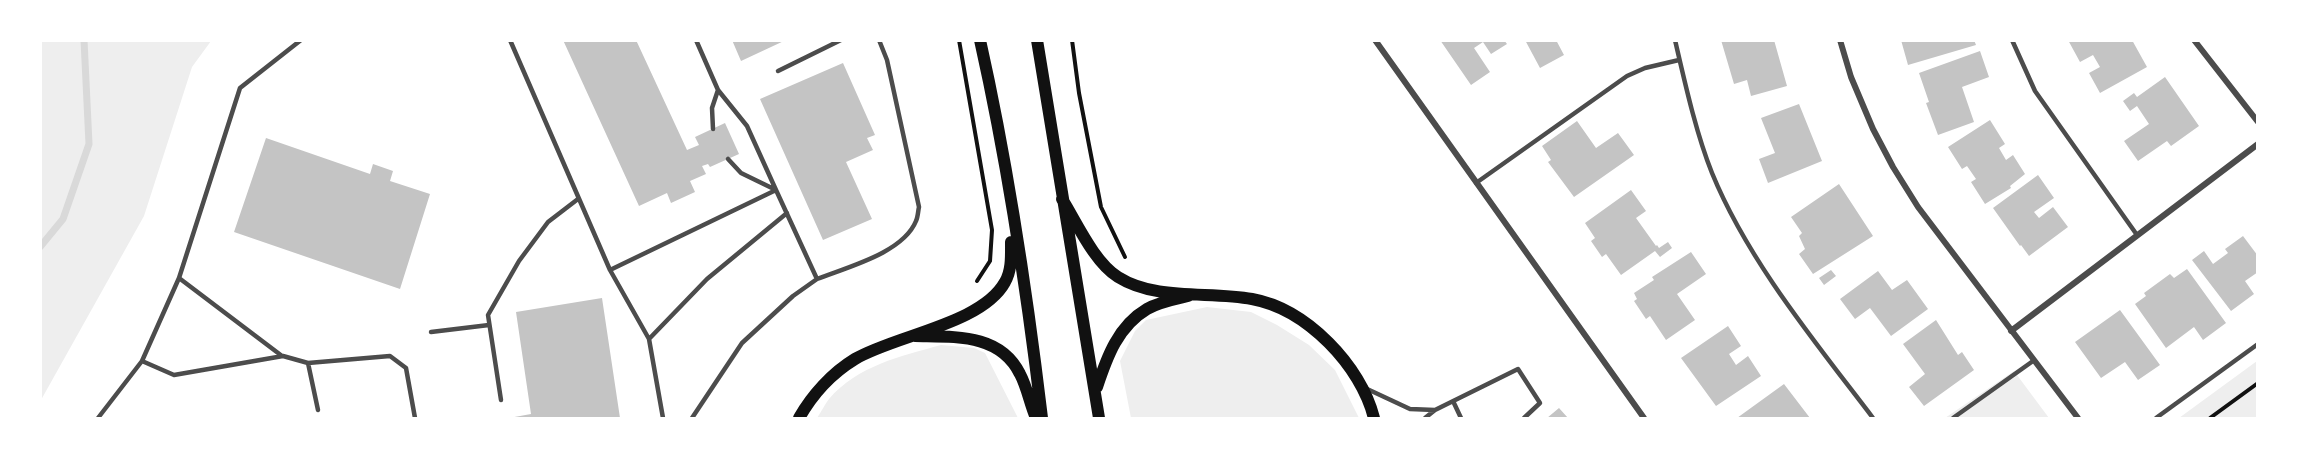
<!DOCTYPE html>
<html>
<head>
<meta charset="utf-8">
<style>
  body { margin:0 }
  #map { position:relative; width:2298px; height:459px; overflow:hidden; background:#fff; font-family:"PT Sans",sans-serif }
  canvas { display:block }
  .frame { position:absolute; inset:0; border:42px solid #fff; pointer-events:none }
</style>
</head>
<body>
<div id="map">
<canvas width="2298" height="459"></canvas>
<div class="frame"></div>
</div>
<script>
const context = document.querySelector('canvas').getContext('2d');
context.lineJoin = 'round';
function fillPath(path, color) {
  context.fillStyle = color;
  context.fill(path, 'evenodd');
}
function stroke(path, color, width, dash) {
  context.strokeStyle = color;
  context.lineWidth = width;
  context.lineCap = dash ? 'butt' : 'round';
  context.setLineDash(dash || []);
  context.stroke(path);
}
fillPath(new Path2D(`
  M41,40L211,41L192,67L144,216L41,400Z
  M1207,307L1251,312L1277,325L1309,345L1335,370L1359,418H1131L1120,361L1135,331L1146,320Z
  M941,345L974,348L985,353L1018,418H817C821,412 825,404 829,399C857,366 901,356 941,345Z
  M2257,361V418H2179Z
  M2014,371L2049,418H1945Z`), '#eee');
stroke(new Path2D(`
  M40,247L63,219L89,144L84,40`), '#d9d9d9', 7);
fillPath(new Path2D(`
  M563,40H636L687,150L699,145L695,137L725,123L739,154L710,167L708,164L702,166L706,174L690,181L695,192L671,203L667,193L639,206Z
  M732,40H786L741,61Z
  M1440,40H1504L1507,44L1491,54L1483,42L1474,48L1490,72L1471,85Z
  M1525,40H1556L1564,55L1540,68Z
  M1721,40H1774L1787,86L1751,96L1747,80L1734,84Z
  M1901,40H1974L1976,45L1908,65Z
  M2068,40H2132L2147,67L2100,93L2089,73L2100,67L2093,55L2080,62Z
  M1980,51L1989,77L1962,87L1974,122L1938,135L1926,103L1929,102L1919,73Z
  M843,63L875,135L867,138L873,150L846,162L872,219L823,240L760,99Z
  M2165,77L2199,126L2171,146L2167,141L2138,161L2124,141L2149,124L2137,106L2130,111L2123,101L2134,93L2137,97Z
  M1799,104L1822,161L1768,183L1759,159L1775,153L1761,118Z
  M1990,120L2005,144L1999,148L2006,160L2013,155L2025,174L2010,186L2011,188L1985,204L1971,182L1976,179L1967,166L1962,169L1948,147Z
  M1577,121L1596,148L1618,133L1634,155L1574,197L1548,162L1551,160L1542,146Z
  M266,138L370,174L373,164L393,171L390,181L430,194L400,289L234,232Z
  M2038,175L2054,198L2034,212L2039,218L2053,207L2068,227L2029,256L2021,245L2020,246L1993,208Z
  M1839,184L1873,236L1813,274L1799,254L1805,249L1799,236L1802,233L1791,217Z
  M1631,190L1646,211L1636,218L1656,246L1657,245L1659,248L1668,242L1672,248L1660,257L1655,251L1621,275L1606,254L1602,257L1591,241L1595,238L1585,223Z
  M2243,236L2258,256V272L2245,281L2254,294L2231,311L2192,260L2204,251L2213,264L2228,253L2225,249Z
  M1691,252L1706,274L1677,294L1695,320L1666,340L1650,316L1646,319L1634,301L1637,299L1634,293L1654,280L1652,277Z
  M2187,269L2226,323L2203,340L2194,327L2166,348L2135,304L2146,296L2144,293L2170,274L2174,278Z
  M1831,270L1836,276L1824,285L1819,278Z
  M1878,271L1892,290L1907,280L1928,309L1891,336L1870,308L1855,319L1840,299Z
  M602,298L620,418H509L531,414L516,312Z
  M2120,310L2160,365L2138,380L2125,362L2101,378L2075,342Z
  M1936,320L1958,355L1962,352L1974,370L1924,406L1909,387L1925,374L1903,344Z
  M1728,326L1741,346L1729,354L1736,365L1748,356L1761,376L1716,406L1681,358Z
  M1784,384L1810,418H1737Z
  M1559,408L1568,418H1547Z`), '#c4c4c4');
stroke(new Path2D(`
  M959,40L992,230L990,261L977,281
  M1072,40L1079,93L1101,207L1125,257
  M2210,418L2258,383`), '#111', 4);
stroke(new Path2D(`
  M510,40L610,270L776,190L747,126L718,90L696,40
  M1675,40C1685,83 1696,133 1712,173C1748,261 1816,343 1873,418
  M2012,40L2035,91L2137,235
  M778,71L841,40
  M713,129L712,108L718,90
  M1476,183L1627,76L1645,68L1679,60
  M610,270L649,339
  M179,278L282,356
  M817,279C847,267 903,253 916,221C918,217 918,211 919,207L887,60L879,40
  M431,332L489,325
  M142,361L174,375L283,356L308,363L390,356L406,368L415,418
  M308,363L318,410
  M1365,388L1410,409L1435,410
  M501,400L488,315L519,261L548,222L578,199
  M1453,401L1461,418
  M98,418L142,361L179,278L240,88L301,40
  M663,418L649,339L707,279L787,213
  M692,418L742,343L793,296L817,279L776,190L741,173L728,159
  M1425,418L1435,410L1518,369L1540,403L1524,418
  M1953,418L2033,361
  M2156,418L2258,344`), '#4c4c4c', 4.5);
stroke(new Path2D(`
  M1375,40L1644,418
  M1840,40L1851,77L1873,129L1893,167L1918,207L2078,418
  M2194,40L2258,122
  M2011,331L2258,144`), '#4c4c4c', 6);
stroke(new Path2D(`
  M980,40C1008,165 1027,292 1042,418
  M1037,40L1099,418
  M1062,199C1077,223 1094,262 1118,277C1156,301 1209,291 1252,299C1307,309 1361,366 1374,418
  M915,336C954,337 1000,333 1020,374C1027,387 1030,404 1036,418
  M1097,387C1107,357 1118,326 1147,309C1159,302 1175,299 1188,296
  M799,418C812,395 832,373 855,359C896,335 982,324 1005,282C1012,270 1011,255 1011,242`), '#111', 12);
</script>
</body>
</html>
